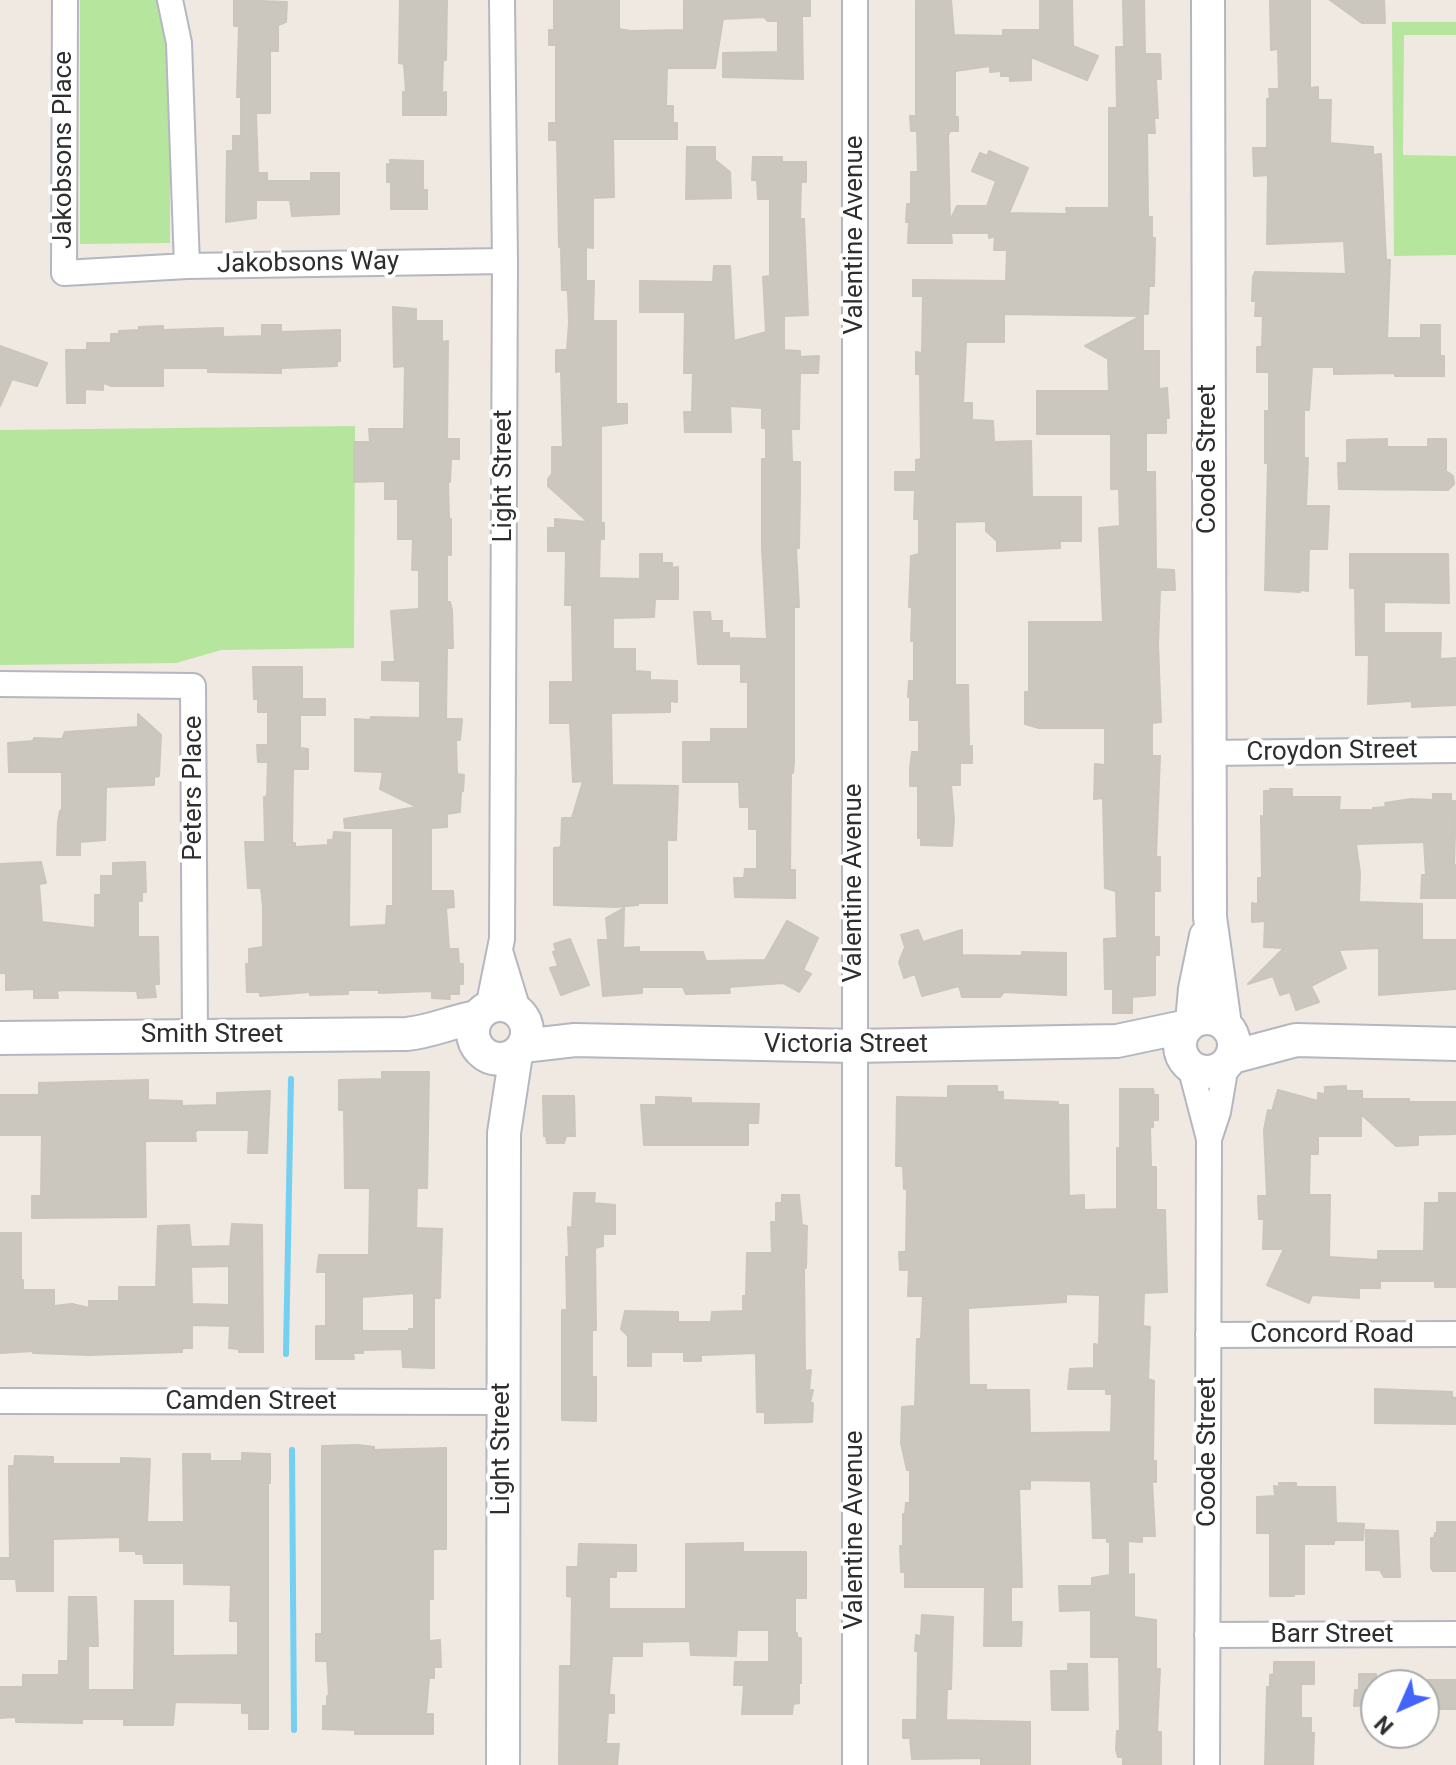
<!DOCTYPE html>
<html>
<head>
<meta charset="utf-8">
<style>
  body { margin:0 }
  #map { position:relative; width:1456px; height:1765px; overflow:hidden; background:#efe9e1; font-family:Roboto,sans-serif }
  canvas { display:block }
  .north { position:absolute; left:1360px; top:1669px; width:80px; height:80px; box-sizing:border-box; background:#fff; border:2px solid #ababab; border-radius:50%; rotate:225deg; font-size:22px; font-weight:700; line-height:32px; text-align:center; color:#2e2e2e }
  .north::after { content:''; display:block; margin:auto; width:28px; height:36px; background:#4264fb; clip-path:polygon(50% 0,100% 100%,50% 72%,0 100%) }
</style>
</head>
<body>
<div id="map">
<canvas width="1456" height="1765"></canvas>
<div class="north">N</div>
</div>
<script>
const context = document.querySelector('canvas').getContext('2d');
context.lineJoin = 'round';
function fillPath(path, color) {
  context.fillStyle = color;
  context.fill(path, 'evenodd');
}
function stroke(path, color, width, dash) {
  context.strokeStyle = color;
  context.lineWidth = width;
  context.lineCap = dash ? 'butt' : 'round';
  context.setLineDash(dash || []);
  context.stroke(path);
}
function write(font, color, halo, rows, align = 'center') {
  context.font = font + ' Roboto,sans-serif';
  context.lineWidth = 8;
  context.setLineDash([]);
  context.textBaseline = 'middle';
  context.strokeStyle = halo;
  context.fillStyle = color;
  for (const [text, x, y, turn = 0] of rows) {
    context.save();
    context.translate(x, y);
    context.rotate((+turn || 0) * Math.PI / 180);
    context.textAlign = isNaN(turn) ? turn : align;
    if (halo) context.strokeText(text, 0, 0);
    context.fillText(text, 0, 0);
    context.restore();
  }
}
fillPath(new Path2D(`
  M80,0H157L170,51V243L80,244Z
  M1392,22H1456V35H1404L1403,155L1456,156V255L1394,256Z
  M355,426L354,648L221,650L176,663L0,665V430Z`), '#b6e59e');
stroke(new Path2D(`
  M286,1354L291,1079
  M292,1450L294,1730`), '#75cff0', 6);
const building = new Path2D(`
  M234,0L287,2L286,22L278,25V51H270V113H256L258,173H267V181H311V173H339V214L292,216L290,200H256V218L226,222L227,151H233V136H241V97H237L239,26H234Z
  M400,0H447L446,60H443L442,93L446,92V115H403V92H406L404,64L399,63Z
  M554,0H619V29L630,31L684,30V0H810V16H802L803,79L723,77V53L778,52V21H768L764,17L723,19L715,68H667L666,106H673V123H677V139H613L614,197L593,198V248L586,247V281H594L593,321H616V404H627V423L601,426V523H604V539H600L599,578L640,579V554H662V563H672V568L678,567V599H655L654,617L613,618V649H635V671L650,672V680L677,681V702L670,701V712L611,713L612,785L678,786L676,840H667V903H638V905L616,907L554,905V848L561,847L562,818H572L583,781L573,782L570,723H550V682H573L572,605H565L566,551H548V528H555V519L588,522L548,486V479L552,474V447H563L561,371L556,372V350H567L569,323L568,293L567,290H562L561,247H559L557,140H549V123H556V45H549V30H554Z
  M916,0H951L954,35L1003,36V30H1040V0H1072L1073,46L1098,56L1087,80L1031,57V80L1010,81V76H1001V71L990,72V66L955,71V117H958V131H950L948,135L950,221L957,206H987L996,181L972,171L980,153L987,156L989,151L1028,168L1009,213L1067,214L1066,208H1109V108H1117L1116,47H1124L1123,0H1144L1145,54H1160L1161,79H1156L1158,118H1154L1155,133H1147L1148,217H1152V238H1155L1154,286H1149L1148,314H1143V351H1159V389L1167,388L1169,418H1166V433H1146V472H1155L1156,569L1174,570L1175,590H1160L1158,644L1161,722L1152,723V756H1160L1156,857H1160V891H1154V937H1159V955H1155V995L1132,997V1013H1113V989H1105L1104,939L1117,938L1116,891L1105,888L1103,798L1094,799L1095,764L1105,765V728H1039L1025,724V692H1029V622H1103L1099,528L1120,526L1119,489H1111V434H1037V391H1109L1108,359L1085,346L1141,316L1004,314V342H966L963,403H972V420L993,421L994,442L1031,441L1032,497H1081V541H1060V548L997,551V541L986,531V521L955,522V685H968L969,746H972V763H960V785H951L954,820L952,846L921,845V838H918V786H910V768L912,752H919V720H910V697H908L909,681H914V640L911,641L912,607H909L911,556L919,554V519H914L915,490H895V472H916V460L921,459L920,374H916V352L922,353L923,296H913V280L1006,281L1007,250H994L995,236L989,238V233H951L952,243H908L909,222H906L907,204H911V172H918L917,131H911L910,116H916Z
  M1270,0H1310V88L1318,87V100H1331L1330,143L1373,147V155L1381,154L1386,260H1390L1387,338H1421V325H1440V356H1444V376H1395V373L1334,374V367H1312L1309,410H1304V458H1308L1306,506H1329L1327,549H1309L1308,591L1300,590V592L1265,590L1268,463H1265V411H1269V372H1257V347H1262L1263,316H1255L1256,301H1252L1253,277L1255,272L1346,274L1344,241L1267,244L1268,175L1254,176L1253,148H1267V99L1270,98L1269,89H1279L1278,49L1271,50Z
  M1330,0H1384L1385,23H1362Z
  M687,147H715V160L730,172L731,198L686,199Z
  M753,157H782V162H806V182H801L800,219H804L808,315L784,316V350L800,351V357L819,356L818,373H800L799,429H791L792,462H800V490L799,548H796L799,607H794V762L793,773H791L790,870H795V898L735,897L734,878H744L745,869H757V829H749V807H740L739,782H683V742H711V729H748V682H741V664H698L694,612H710L711,621H722V633H729V638L767,639L762,548V459H766V428H762V408L730,406L731,432H685L684,412H692L693,373H684L685,312H640V281L713,282L714,266H730L734,341L766,332L763,277L770,276V199H758L757,180H752Z
  M390,160L423,161V190H427V209H391V182H387V164H391Z
  M393,307L416,309V321H442V342L448,341L447,439H459V459H451L450,482H448L449,519H451V555L447,554V602H450L452,610L453,648H447L446,719H462L460,740H456L457,774L464,775L463,791H461L460,812L447,814V827L431,828V891H453L454,907L446,908L449,949H458L459,964H463V984H459V994H449L450,999L432,998V991L379,993V990H348V994L310,995V992L260,996V992H247L246,964H249V949L263,947V907L261,888H248L245,842H265L264,797L267,796L268,762H258L257,745H268V712H258V699H254L253,667H302V699H325V715H300V748L308,749V769H293L292,843H295V847L328,845V840H333L334,832L350,833L349,927L386,925L387,906H393V828H345L344,819L417,807L380,789L383,772L355,771V719L370,720L371,717L420,718V681L382,680V662H395L391,611L419,609V570H412L413,539H398V499H385V481L354,482V442H370L369,429H404L405,366L394,367Z
  M262,325H281V332L340,330V361H337V366L281,368V373L208,372V368H163V386H112L103,383V390L85,389V403H67L66,350H87V343H111V334H119V331L139,330V327L163,326V330L223,328V337L262,336Z
  M0,346L47,363L37,386L12,379L0,406Z
  M1387,439V447H1428V439H1446V471L1453,476L1454,484L1448,490L1339,489L1338,463H1347V440Z
  M1350,554H1448L1449,603L1384,602V633H1441L1440,659L1456,658V705L1412,707V701L1368,704L1369,655H1356L1355,588H1350Z
  M138,714L161,735L159,776L154,777V785L106,787L105,840L80,842V855H57L58,822L60,811L62,810V772H9L8,743L33,741L34,738L62,739L65,732L138,727Z
  M1270,789H1292V797H1340L1339,810H1373V808L1386,807L1385,803L1411,799L1433,800V794H1451V801H1456L1454,865H1456V898H1421L1422,875H1426L1424,842L1356,844L1360,873L1359,902L1422,904V940H1456V989L1379,995V948L1339,950L1346,968L1311,986L1319,1002L1296,1010L1290,992L1280,995L1273,976L1248,984L1284,948L1264,947L1265,921L1252,922V903L1258,904V878H1262L1261,816L1264,817V791H1270Z
  M41,862L46,883L39,884L42,922L95,928V895H101V876H113V863L145,862L146,892H142V901L138,900V937H158L159,984H154L156,997L138,998L137,991L62,990L57,991L58,998H34V989L6,990V973H0V864Z
  M624,908L623,948L639,947V952H703L706,961L765,960L787,921L818,938L803,970L811,974L799,992L783,983L729,987L730,993L686,994L683,987H642V993L603,996L598,940H608L606,918Z
  M918,930L923,942L962,930V955L1022,956V952L1066,953V995L1004,992L1000,997H962L959,986L922,996L915,974L904,978L899,962L905,947L901,935Z
  M570,939L589,985L561,995L550,968L558,966L553,952L556,950L554,944Z
  M382,1072H429L427,1188H417L416,1228L442,1229L440,1298H434V1368L403,1367L402,1349L363,1350V1353H353L354,1359H316V1326H326V1272H317L319,1255H369L370,1188H345L344,1110H339V1080L382,1079ZM414,1293V1329H409V1331H362V1297Z
  M148,1080V1100L182,1101V1106L217,1105V1093L270,1091L267,1153H248L249,1130H198L195,1132L196,1141H145L146,1217L32,1218V1196H41L42,1135H0V1095H39V1083Z
  M948,1086H997V1092H1003V1100L1058,1102V1105H1068L1069,1196L1084,1195V1210L1117,1209V1148L1120,1149V1089H1153L1154,1095H1158V1120H1153V1127H1150L1151,1167H1156V1210H1165L1167,1292L1144,1293L1143,1326L1150,1327L1148,1379L1154,1381L1153,1461H1156V1482L1152,1481L1155,1536H1142V1542L1128,1541V1575L1134,1574V1617L1156,1620V1669H1160L1157,1732H1161V1765H1123V1757H1118L1116,1750L1117,1731H1120L1119,1657H1091V1610L1060,1611L1059,1586H1092V1578L1110,1575V1542H1107V1538H1093L1091,1481L1030,1480V1489H1019L1022,1587H1011V1622H1022L1021,1646H984L985,1587H905V1572H901L900,1546H903V1514H905L906,1503H910V1470H907L901,1443L902,1407L915,1406L917,1339H921L923,1296H908L909,1270H900L899,1252H906L907,1189H904L903,1166H896L897,1097L948,1098ZM1066,1294L1100,1295L1099,1345L1094,1344V1368L1070,1369L1068,1389H1106V1394H1112L1111,1432L1030,1433L1029,1390H986V1385H969L968,1308L1066,1302Z
  M1346,1086V1091H1362V1099H1409V1102H1456V1134L1418,1135V1145L1396,1146L1361,1114V1136H1318V1154H1310L1309,1195H1330L1329,1257L1378,1260V1251H1424L1425,1203H1439V1193H1456V1287H1435V1281H1380V1288H1359V1298L1312,1295L1309,1303L1267,1285L1284,1249H1263L1264,1219H1259L1258,1196H1267L1264,1130L1268,1110L1272,1111L1278,1090L1318,1101V1093L1325,1094V1087Z
  M543,1096H574L575,1136H566L564,1143H547L546,1136H544Z
  M656,1097L691,1098V1103L759,1104L758,1123H748V1145H644L641,1105H656Z
  M574,1193H595L594,1203L615,1205V1234H603V1246L595,1248L596,1330H592V1377H596V1421L562,1420V1310H567L566,1257H569L568,1227L572,1228Z
  M782,1195H799L802,1225L807,1226L806,1268H804L805,1371L811,1370L809,1390H813L810,1403H813L812,1422L765,1423V1412H757L756,1353L701,1355V1361H684V1352H651V1366H628V1336L621,1329L625,1311L678,1312V1322H711L712,1312L743,1311V1296H746L747,1253H772L771,1222H776V1203H782Z
  M232,1224L262,1225L263,1352H239V1349L229,1348L230,1326L192,1325V1348H182V1352L89,1355L33,1353V1351L0,1353V1233H21V1281L23,1280V1290H54V1306L72,1304L89,1308V1301H119V1287H156L158,1226L189,1225L191,1247L230,1246ZM229,1266V1305L192,1304L191,1267Z
  M1375,1389L1452,1392V1397L1456,1398V1424L1375,1423Z
  M358,1445L374,1447V1450L446,1448V1549H433V1599H429V1641L440,1640L441,1667H434V1678H429L426,1714H433V1734H355V1730L323,1729V1706H327V1696H329L327,1661H316V1634H322V1446Z
  M242,1453L270,1454V1483H268V1729H249V1713H242V1703L175,1702L173,1725H124V1719H82V1723L16,1722V1717L0,1718V1687H23V1675H59V1661H68L69,1597H96L98,1646H88V1690H134L135,1601H173V1656L238,1655V1621H230L231,1585L184,1584V1563H144L143,1554H136V1551H120V1537L53,1539V1591H17L16,1579H0V1558H10L9,1466H14L15,1456L53,1457V1464H121V1458L150,1459L147,1522H184L183,1454H210V1461H242Z
  M1279,1483H1296V1487H1335L1336,1523L1364,1524L1363,1540H1334V1544H1304V1594H1294V1596H1270V1533H1257V1497L1275,1496L1274,1486L1279,1487Z
  M1437,1522H1456V1571H1433L1431,1568V1538H1434L1435,1533H1437Z
  M1366,1530L1398,1531L1400,1577H1384L1380,1570H1366Z
  M743,1543V1552H806V1598H795V1633H797V1638H801V1683H799V1703L793,1704L792,1714H742L744,1685H734L735,1662H769V1630H737L736,1656L691,1655L690,1641L642,1642V1656H612L609,1695H614V1713H608L606,1744H619L617,1765L559,1764L560,1666H571L572,1597L567,1596V1567H578L579,1544L636,1545V1571H616V1577H609V1609H686V1544Z
  M922,1615L953,1617L951,1689H947L946,1720L1030,1722V1765H981V1758L912,1759L910,1738H903V1720H917L918,1651H915L916,1635L921,1636Z
  M1274,1662H1314V1684H1301V1718H1311V1733H1314L1313,1765H1265L1267,1687H1270V1675L1274,1674Z
  M1068,1664H1087L1088,1710H1052L1051,1671H1068Z
  M1359,1674H1376V1705L1354,1706L1355,1690H1359Z
  M1424,1680H1456V1709H1435V1701L1424,1702Z`);
fillPath(building, '#cbc7bf');
stroke(building, '#cbc5ba', 2);
const street = new Path2D(`
  M65,0L64,273L187,266L505,261
  M170,0L179,43L187,266
  M855,0V1765
  M0,684L193,686L195,1035
  M1208,753L1456,750
  M501,954L519,1013
  M488,1008L502,939L505,261L502,0
  M1190,1066L1209,1139L1207,1765
  M1209,1139L1218,1112L1226,1065
  M1208,1335L1456,1334
  M0,1401L502,1402
  M1207,1635L1456,1634`);
const secondary = new Path2D(`
  M1208,0L1210,917L1225,1025
  M473 1032a27 27 0 1 1 54 0a27 27 0 1 1-54 0Z
  M1180 1045a27 27 0 1 1 54 0a27 27 0 1 1-54 0Z
  M1192,1022L1195,989L1206,936
  M0,1038L406,1034C431,1032 453,1021 477,1017
  M523,1046L575,1040L854,1046L1117,1041L1188,1026
  M1232,1057L1296,1040L1456,1044
  M503,1765L504,1133L516,1054`);
stroke(street, '#b4b7c1', 28);
stroke(secondary, '#b4b7c1', 36);
stroke(street, '#fff', 24);
stroke(secondary, '#fff', 32);
write('26px', '#2e2e2e', '#fff', [
  ["Jakobsons Place",64,150,-90],
  ["Valentine Avenue",855,235,-90],
  ["Jakobsons Way",308,264,-1],
  ["Coode Street",1208,459,-90],
  ["Light Street",504,476,-90],
  ["Croydon Street",1332,752,-1],
  ["Peters Place",194,788,-90],
  ["Valentine Avenue",854,883,-90],
  ["Smith Street",212,1035],
  ["Victoria Street",846,1045],
  ["Concord Road",1332,1335],
  ["Camden Street",251,1402],
  ["Light Street",502,1449,-90],
  ["Coode Street",1208,1452,-90],
  ["Valentine Avenue",855,1530,-90],
  ["Barr Street",1332,1635]
]);
</script>
</body>
</html>
